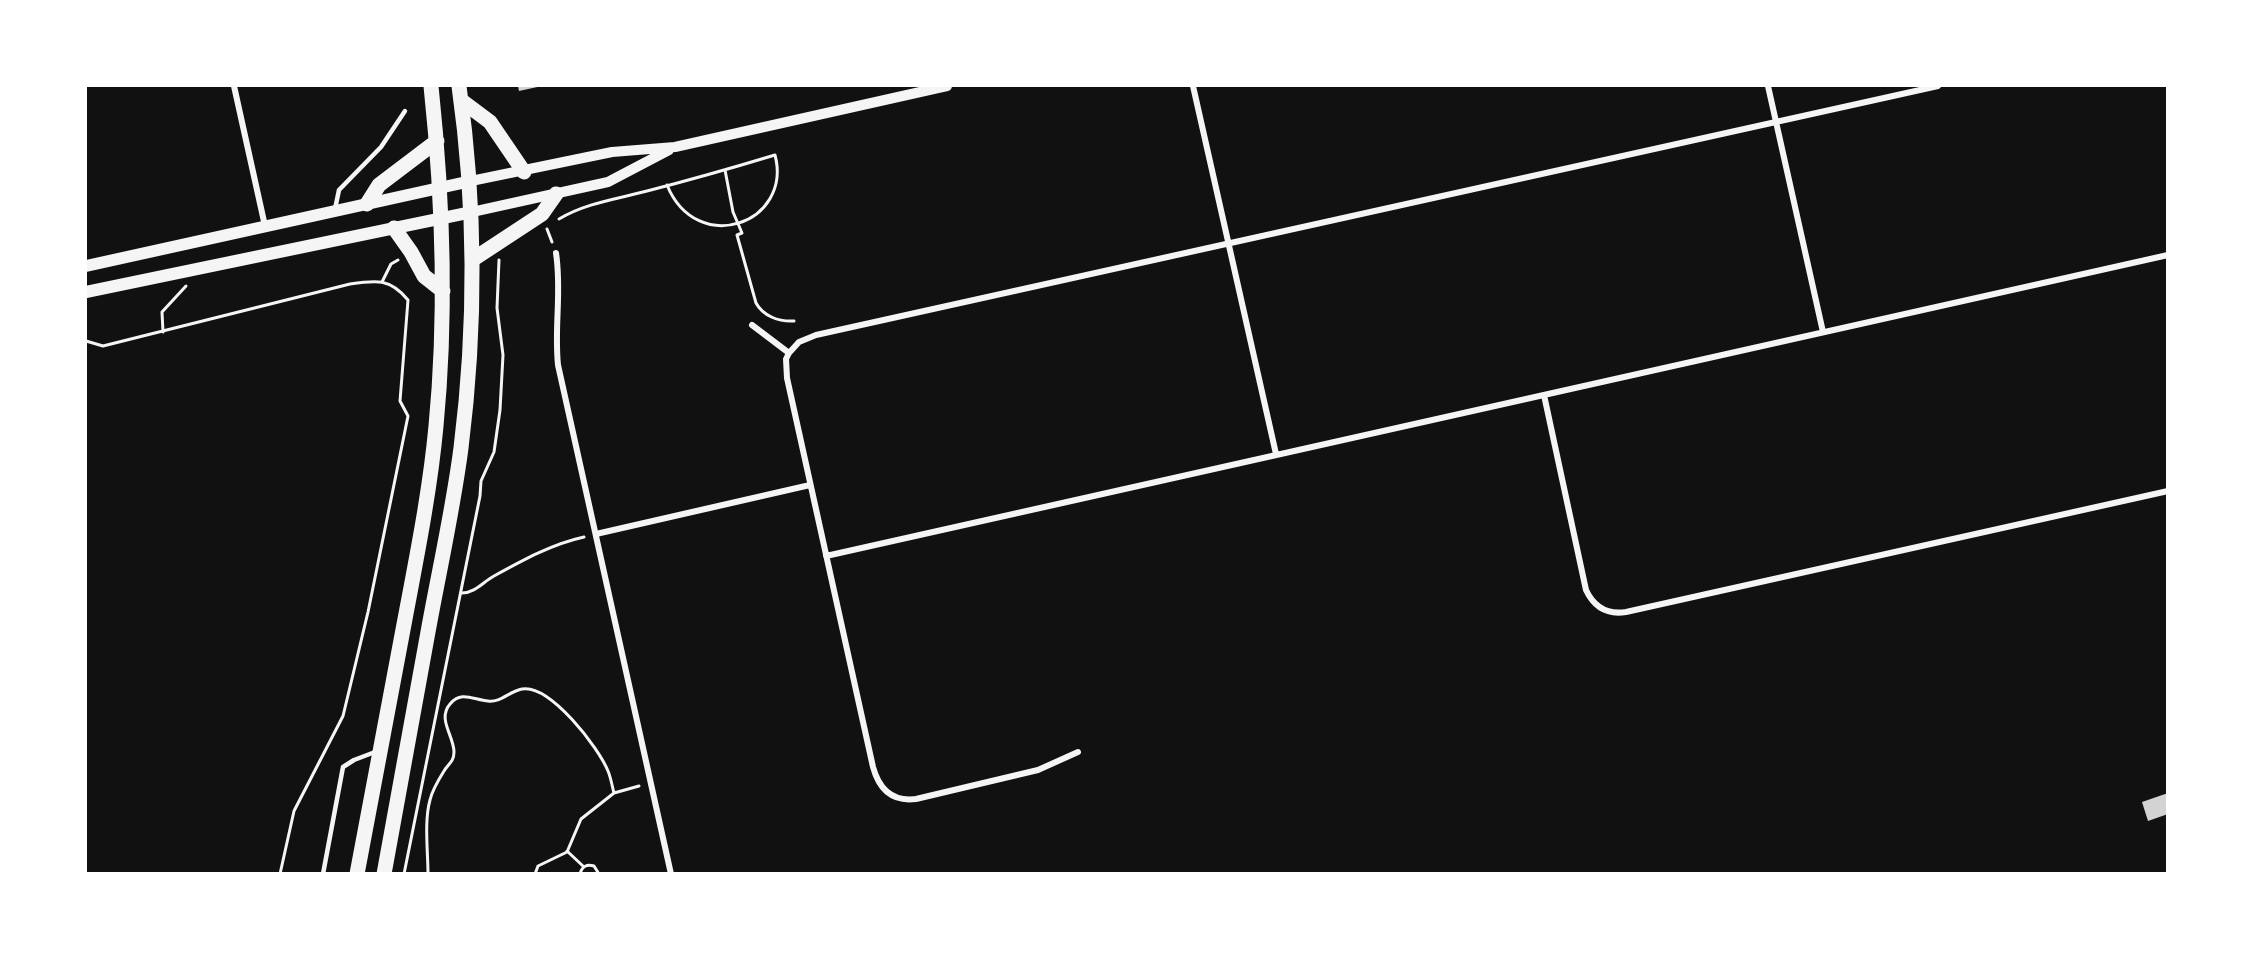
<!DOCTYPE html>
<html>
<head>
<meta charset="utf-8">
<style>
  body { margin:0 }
  #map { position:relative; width:2253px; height:959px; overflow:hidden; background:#111; font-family:"Roboto Serif",serif }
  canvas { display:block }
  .frame { position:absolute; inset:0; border:87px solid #fff; pointer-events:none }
</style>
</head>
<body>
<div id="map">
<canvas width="2253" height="959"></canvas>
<div class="frame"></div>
</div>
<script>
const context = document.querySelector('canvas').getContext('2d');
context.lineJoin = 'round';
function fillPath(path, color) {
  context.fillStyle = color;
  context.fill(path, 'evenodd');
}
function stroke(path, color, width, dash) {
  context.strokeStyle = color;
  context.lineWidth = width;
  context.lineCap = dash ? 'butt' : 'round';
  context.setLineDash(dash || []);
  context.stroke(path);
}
fillPath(new Path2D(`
  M518,86H542L519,91Z
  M2168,793V814L2148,821L2142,802Z`), '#d3d3d3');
stroke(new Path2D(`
  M725,170L733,212L742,233L737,235L756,303C763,316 779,322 794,321
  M559,219C586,203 617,199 647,191C690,180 732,168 775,155C793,223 697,258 667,185
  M547,229L552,242
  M382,282L391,264L398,260
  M163,332L162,312L186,286
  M86,341L103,346L350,284C376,280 390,278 408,300L400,401L408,416L368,612L343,716L294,811L280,874
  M462,593C475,593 483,582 494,576C523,560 552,544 584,537
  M614,793L639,786
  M567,851L584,867
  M404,874L480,496L481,481L494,452L500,410L503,355L497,308L499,260
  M428,874C428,852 424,821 430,800C432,791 439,779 444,771C448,764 454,762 454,752C454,736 437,719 450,704C461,690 474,700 488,701C500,703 510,691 522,689C550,684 599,748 608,771C611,778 612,786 614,793L581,819L567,852L538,866L535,874
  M580,874C582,866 587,864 594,866L599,874`), '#f5f5f5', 3);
stroke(new Path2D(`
  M335,209L339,190L381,147L405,111
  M323,874L343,767L354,760L375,752`), '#f5f5f5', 4.5);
stroke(new Path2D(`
  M234,86L265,226
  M1193,86L1276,454
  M1768,86L1823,332
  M556,253C562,292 554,326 558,365L671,874
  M752,325L789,353L786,359L787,378L873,767C879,789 892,802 916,799L1038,770L1078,752
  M789,353L799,342L816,335L1938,86
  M1544,395L1586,590C1594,607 1607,615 1626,612L2168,491
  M596,534L810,485
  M826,556L2168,255`), '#f5f5f5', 6);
stroke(new Path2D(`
  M471,181L612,152L675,147L947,86
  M472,212L608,182L669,150`), '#f5f5f5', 10);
stroke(new Path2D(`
  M86,266L471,181
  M86,292L472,212`), '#f5f5f5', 12);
stroke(new Path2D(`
  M462,101L490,122L524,172
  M367,204L379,185L437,141
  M394,228L411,252L424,276L443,291
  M472,260L542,214L556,194
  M357,874C373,789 389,704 405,619C417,555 430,491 436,426C447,312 443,199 431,86
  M384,874C399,793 413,712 428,632C439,571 453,510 461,448C476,328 476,206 459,86`), '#f5f5f5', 15);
</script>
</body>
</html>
